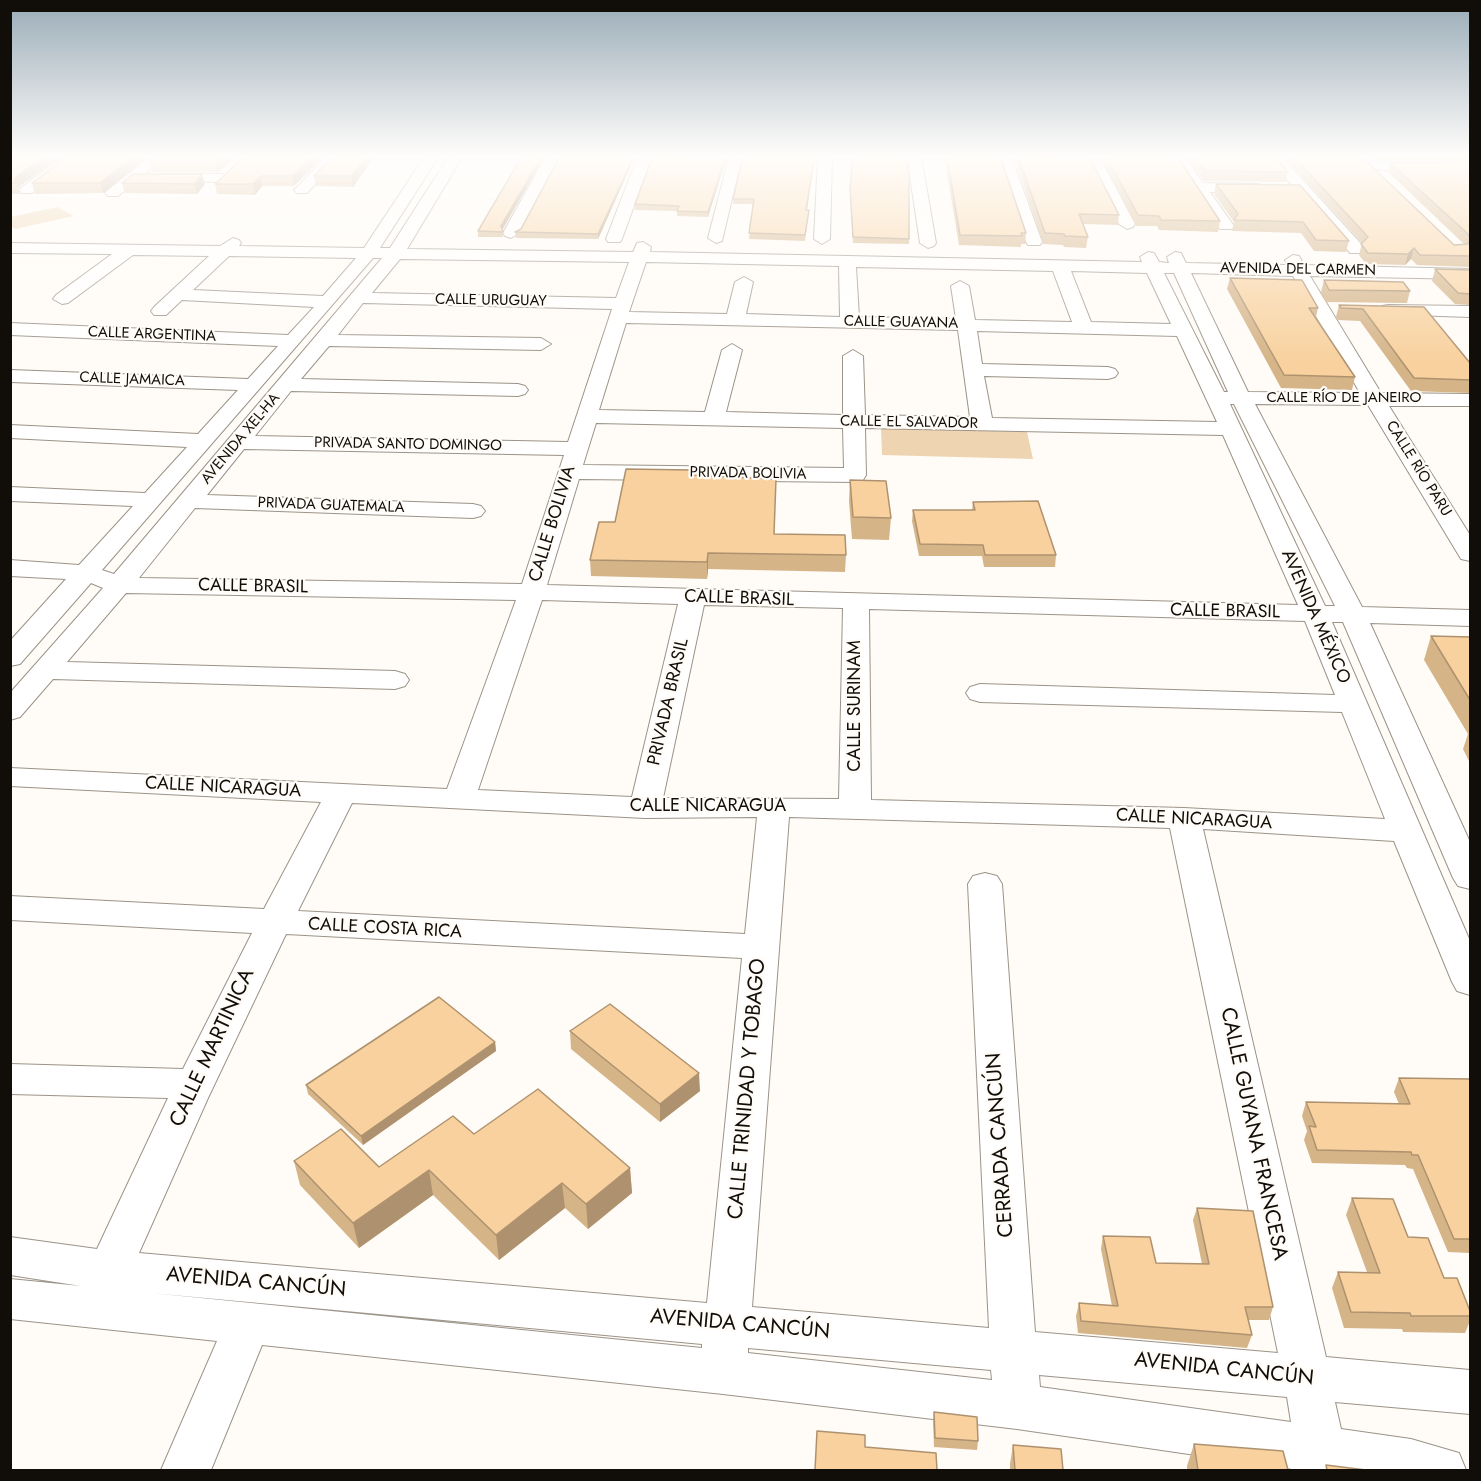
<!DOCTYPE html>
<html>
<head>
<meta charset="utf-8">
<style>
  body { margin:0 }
  #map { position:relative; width:1481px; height:1481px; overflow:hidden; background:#fffbf6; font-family:Jost,sans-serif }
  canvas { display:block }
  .frame { position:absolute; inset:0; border:12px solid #110e0a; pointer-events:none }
</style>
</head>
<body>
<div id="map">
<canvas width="1481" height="1481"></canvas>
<div class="frame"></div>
</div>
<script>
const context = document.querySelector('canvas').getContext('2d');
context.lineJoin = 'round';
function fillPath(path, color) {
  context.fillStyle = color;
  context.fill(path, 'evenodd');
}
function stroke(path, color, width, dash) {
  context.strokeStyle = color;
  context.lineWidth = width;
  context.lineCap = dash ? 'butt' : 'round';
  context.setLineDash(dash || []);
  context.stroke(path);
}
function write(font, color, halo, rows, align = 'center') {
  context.font = font + ' Jost,sans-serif';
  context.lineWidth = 4.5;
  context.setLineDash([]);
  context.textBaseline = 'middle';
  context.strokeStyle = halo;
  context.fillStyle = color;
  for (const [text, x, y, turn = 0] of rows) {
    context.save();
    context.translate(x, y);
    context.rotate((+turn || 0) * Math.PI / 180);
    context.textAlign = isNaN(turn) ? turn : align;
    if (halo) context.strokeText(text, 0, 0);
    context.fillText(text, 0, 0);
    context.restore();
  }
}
fillPath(new Path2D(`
  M57,207L74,216L15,229L11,226V217Z
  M881,428L1027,432L1033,459L882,455Z`), '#efd4b1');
const minor = new Path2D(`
  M65,156H80L32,193H22L19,190L22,187Z
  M151,156H166L118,196H108L105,193L108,190Z
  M327,156H341L307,193H297L294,190L297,187Z
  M425,156H439L380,248H390L449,156H463L407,249L633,252L637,243L643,242L651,247L650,252L1142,262L1140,257L1148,252L1154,253L1159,262L1169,263L1167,257L1175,252L1181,253L1186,263L1287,265L1285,260L1293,255L1299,256L1304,265L1470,269V279L1310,276L1381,393L1470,394V406H1389L1470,535V561L1461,559L1458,554L1368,405L1255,404L1362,607L1470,610V626L1370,623L1470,842V889L1458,886L1453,878L1343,622H1332L1470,941V995L1457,991L1452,982L1394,841L1203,829L1326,1357L1470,1370V1414L1335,1402L1341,1429L1411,1439L1459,1453L1466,1470H1299L1017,1429L723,1394L262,1345L211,1470H161L217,1341L10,1319V1279L81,1286L10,1275V1237L97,1249L168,1098L10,1094V1064L183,1069L252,933L10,920V896L264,909L321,802L10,786V768L447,789L516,600L126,593L67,662L395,671L405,674L409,680L405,686L395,689L53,679L20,717L10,720V693L103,588L91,583L20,664L10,666V641L66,579L10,576V560L79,565L133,506L10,501V487L145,493L187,447L10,438V425L198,434L238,390L10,382V370L248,379L278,346L10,335V323L288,335L314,307L182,300L166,315H154L151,311L154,307L209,256L133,255L68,303L62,304L53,299L56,295L112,254L10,253V243L220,246L233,238L239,240L241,243L239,246L364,248ZM229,256L356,258L323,296L193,290ZM373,258H382L114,574L102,570ZM400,259L629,262L616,298L372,293ZM646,262L839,266L840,317L746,314L753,282L744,277L735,282L727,314L629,312ZM856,267L1053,271L1072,322L975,320L969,286L960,281L951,286L956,319L859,317ZM1071,271L1147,273L1171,324L1091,322ZM1164,273H1174L1228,392H1224ZM1191,273L1293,276L1360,393L1248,392ZM363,303L612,309L568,442L255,436L291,391L518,396L525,394L528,390L525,386L518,384L301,379L329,346L541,350L551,344L541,338L338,335ZM626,323L958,330L970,417L865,415L863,356L853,350L843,356V415L726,412L742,350L732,344L722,350L705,412L599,410ZM977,331L1177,336L1217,422L992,418L984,376L1108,379L1115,377L1118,373L1115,369L1108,367L982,364ZM1230,404H1234L1335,606H1325ZM596,423L843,428L844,468L583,465ZM865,428L1223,435L1298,605L547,585L579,479L855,482L863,480L866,475ZM244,449L564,455L522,584L139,578L195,508L473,518L481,516L485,511L481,506L473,504L207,495ZM542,600L678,604L632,797L478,790ZM704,605L843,608L839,799L663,798ZM869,609L1305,621L1335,695L980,684L970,687L966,693L970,699L980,702L1342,712L1385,819L1184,808L871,800ZM352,803L645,818L757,817L745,934L298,911ZM789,817L1170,828L1278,1353L1035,1332L1002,884L997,876L985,873L973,876L968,884L989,1328L752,1307ZM286,934L742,958L707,1303L139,1253L208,1098ZM151,1293L702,1344V1348ZM748,1348L991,1370L992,1380L748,1353ZM1039,1375L1287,1397L1291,1422L1040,1387Z
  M546,156H560L519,233L511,238L505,236L503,233Z
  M638,156H652L622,239L620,242H608L606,239Z
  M662,156H742L722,241L716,243L708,238L728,161L669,160Z
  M818,156H832L830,239L822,244L814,239Z
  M907,156H921L936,243L934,246L928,248L920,243Z
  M997,156H1011L1042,242L1040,245H1028L1026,242Z
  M1085,156H1099L1135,224L1133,227L1127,229L1119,224Z
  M1170,156H1184L1203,183L1258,184L1265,188L1258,192H1210L1234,226L1232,229H1220Z
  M1267,156H1281L1362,245L1364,249L1362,253H1350Z
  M1368,162L1430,163L1437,167L1430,171L1363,169L1361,166L1363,163Z
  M163,174H223L230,178L223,182L158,181L156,178L158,175Z
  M1388,305L1470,306V317L1382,314L1379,310L1382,306Z`);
stroke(minor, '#9b9388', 2);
fillPath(minor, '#fff');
fillPath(new Path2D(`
  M10,156L21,185L18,188L20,194H10Z
  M68,156H149L103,193L35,194L32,183Z
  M236,156L218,172H152L150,162Z
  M324,156L294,186H262L255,195L217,194L215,184Z
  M375,156L353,187L316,186L314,176Z
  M522,156H545L502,230L503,237H478V231Z
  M560,156H634V159L598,239L516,238L515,232L521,229Z
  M853,156L909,239V244L853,243L850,193Z
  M944,156H1000L1026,233L1025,244H1021V247L959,245Z
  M1018,156L1119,215L1118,225L1083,224L1088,237L1086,248L1064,247L1063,245L1043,244L1017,166Z
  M1100,156H1177L1220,221L1218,232L1159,230L1157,226H1136Z
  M1186,156H1274L1288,172L1286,182L1204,181Z
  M1283,156H1361L1454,245H1465L1388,172L1390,163L1470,162L1374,160L1369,156H1470V267L1417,265L1411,259L1405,265L1366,264L1359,255L1362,243Z
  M758,157L806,210H809L805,241L749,239L753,204H733V199Z
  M725,158V163L708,217L677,216V211L635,210V204Z
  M122,183L205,184L197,194L125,193Z
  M1216,184L1349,241L1346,252L1314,251L1301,233L1232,231L1234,222L1214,194Z
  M1435,269L1470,270V305L1455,304L1432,281Z
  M1230,278L1318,308L1316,317L1355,377L1352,390L1281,388L1227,289Z
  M1324,280L1410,291L1407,303L1326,302L1321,292Z
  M1339,305L1424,307L1470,363V393L1411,391L1360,321L1338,320L1336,317Z
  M692,470V475L774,534L846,555L845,572L708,569L707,579L591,576L590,560L615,522Z
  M850,480L891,518L889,540L852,539L849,501Z
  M973,502L1056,555L1055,567H984L982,556H919L912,521L913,510H972Z
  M1431,636L1470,637V763L1463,749L1468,734L1424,660Z
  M570,1031L700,1091L660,1122L571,1049Z
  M495,1042L496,1051L363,1145L308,1094L306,1085Z
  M1399,1078L1470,1079V1253L1448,1252L1413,1169L1407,1168L1405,1165L1312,1163L1304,1140L1307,1131L1302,1116L1306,1102L1399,1104L1394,1092Z
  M474,1134L630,1168L632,1193L588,1229L565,1208L499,1260L433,1195L359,1248L300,1185L294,1161L379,1167Z
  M1352,1198L1408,1237L1444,1278L1470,1311V1321L1465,1333L1403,1332L1402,1329L1344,1328L1332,1288L1338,1272H1367L1346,1215Z
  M1197,1208L1273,1307L1269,1320H1248L1252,1335L1247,1348L1078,1333L1076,1316L1079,1303L1112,1306L1101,1249L1103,1236L1156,1263L1202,1264L1193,1220Z
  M934,1412L978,1441L977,1450L934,1447L933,1421Z
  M1194,1444L1288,1470H1187V1466Z
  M1013,1445L1063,1470H1010V1464Z`), '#d5b488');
fillPath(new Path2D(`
  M46,156H63L21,185L18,188L17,183L14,180L18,175Z
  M134,156H149L103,193L100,183Z
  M223,156H236L218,172L216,162Z
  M313,156H324L294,186L293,176Z
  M367,156H375L353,187L352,176Z
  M542,156H545L501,232V226Z
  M634,156V159L598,239V234Z
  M815,156V157L806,215V210Z
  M725,158V163L708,217V212Z
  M202,174L205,184L197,194L195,184Z
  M261,176L262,186L255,195L253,184Z
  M1414,248L1411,259L1405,265L1408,254Z
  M708,553V569L707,579V562Z
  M495,1042L496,1051L363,1145L361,1136Z
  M699,1073L700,1091L660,1122V1104Z
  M630,1168L632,1193L588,1229L586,1204Z
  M429,1170L433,1195L359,1248L353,1223Z
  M562,1183L565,1208L499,1260L496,1235Z`), '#ae926f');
const building = new Path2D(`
  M10,156H46L18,175L14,180L17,183H10Z
  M68,156H134L100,183H32Z
  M156,156H223L216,162H150Z
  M245,156H313L293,176H261L253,184H215Z
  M334,156H367L352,176H314Z
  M522,156H542L501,226L503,232L478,231Z
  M560,156H634L598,234L515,232L521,229Z
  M653,156L725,158L708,212L677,211L679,206L635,204Z
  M743,156H815L806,210H809L805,235L749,233L754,199H733Z
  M853,156H906L909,174V239L853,237L850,188Z
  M947,156H1000L1026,233H1021L1022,236L960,235Z
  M1018,156L1090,158L1119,215L1079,214L1088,237L1065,236L1064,234L1045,233Z
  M1106,156H1177L1220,221L1161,220L1159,216L1138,215Z
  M1195,156H1274L1288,172L1206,171Z
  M1293,156H1361L1454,245L1468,244L1470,238L1468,234L1390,163L1470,162V256L1420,255L1414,248L1408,254L1368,253L1361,244L1368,237Z
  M133,174H202L195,184L122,183Z
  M1216,184L1300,185L1349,241L1316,240L1303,222L1234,220L1238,214Z
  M1435,269L1470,270V294L1458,293Z
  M1230,278L1302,280L1318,308H1309L1355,377L1284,375Z
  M1324,280L1403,282L1410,291L1329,290Z
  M1339,305L1424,307L1470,363V380L1414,378L1363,309L1341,308Z
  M626,469L692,470L691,475L776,479L774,534L845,535L846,555L708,553L707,562L590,560L599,522H615Z
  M850,480L886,481L891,518L853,517Z
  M1038,501L1056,555H985L983,545L920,544L913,510H975L973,502Z
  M1431,636L1470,637V700Z
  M439,997L495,1042L361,1136L306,1085Z
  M610,1004L699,1073L660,1104L570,1031Z
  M1399,1078L1470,1079V1239H1454L1418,1155H1412L1411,1152L1317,1150L1309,1126L1316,1127L1306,1102L1410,1104Z
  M538,1089L630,1168L586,1204L562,1183L496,1235L429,1170L353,1223L294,1161L341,1129L379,1167L453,1116L474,1134Z
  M1352,1198L1393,1199L1408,1237L1428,1238L1444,1278H1457L1470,1311V1316H1411L1410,1313L1351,1312L1338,1272L1380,1273Z
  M1197,1208L1253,1211L1273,1307H1245L1252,1335L1081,1321L1079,1303L1118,1306L1103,1236L1150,1237L1156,1263L1209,1264Z
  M934,1412L977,1417L978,1441L935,1438Z
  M817,1431L865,1435V1447L936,1453L937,1470H815Z
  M1194,1444L1283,1451L1288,1470H1198Z
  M1013,1445L1061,1449L1063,1470H1015Z
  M1326,1465L1366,1470H1327Z`);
fillPath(building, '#f8d19e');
stroke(building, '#ae926f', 1.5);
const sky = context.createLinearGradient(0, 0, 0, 363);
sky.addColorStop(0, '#9aacb7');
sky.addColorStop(0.43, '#fffdfb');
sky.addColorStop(1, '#fffdfb00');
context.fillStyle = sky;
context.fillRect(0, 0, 1481, 363);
write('15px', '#110e0a', '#fffbf6', [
  ["AVENIDA DEL CARMEN",1298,270,1],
  ["CALLE URUGUAY",491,301,1],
  ["CALLE GUAYANA",901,323,1],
  ["CALLE ARGENTINA",152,335,2],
  ["CALLE JAMAICA",132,380,2],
  ["CALLE RÍO DE JANEIRO",1344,398],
  ["CALLE EL SALVADOR",909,423,1],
  ["AVENIDA XEL-HA",241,439,-50],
  ["PRIVADA SANTO DOMINGO",408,445,1],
  ["CALLE RÍO PARU",1418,469,58],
  ["PRIVADA BOLIVIA",748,474,1],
  ["PRIVADA GUATEMALA",331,506,2]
]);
write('18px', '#110e0a', '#fffbf6', [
  ["CALLE BOLIVIA",553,524,-73],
  ["CALLE BRASIL",253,587,1],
  ["CALLE BRASIL",739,599,2],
  ["CALLE BRASIL",1225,612,1],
  ["AVENIDA MÉXICO",1315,617,66],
  ["PRIVADA BRASIL",669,702,-77],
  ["CALLE SURINAM",856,706,-90],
  ["CALLE NICARAGUA",223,788,3],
  ["CALLE NICARAGUA",708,807],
  ["CALLE NICARAGUA",1194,820,3],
  ["CALLE COSTA RICA",385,929,3]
]);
write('21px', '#110e0a', '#fffbf6', [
  ["CALLE MARTINICA",213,1048,-65],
  ["CALLE TRINIDAD Y TOBAGO",748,1089,-85],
  ["CALLE GUYANA FRANCESA",1253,1134,78],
  ["CERRADA CANCÚN",1001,1145,-94],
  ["AVENIDA CANCÚN",256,1283,5],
  ["AVENIDA CANCÚN",740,1325,5],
  ["AVENIDA CANCÚN",1224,1370,6]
]);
</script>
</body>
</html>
